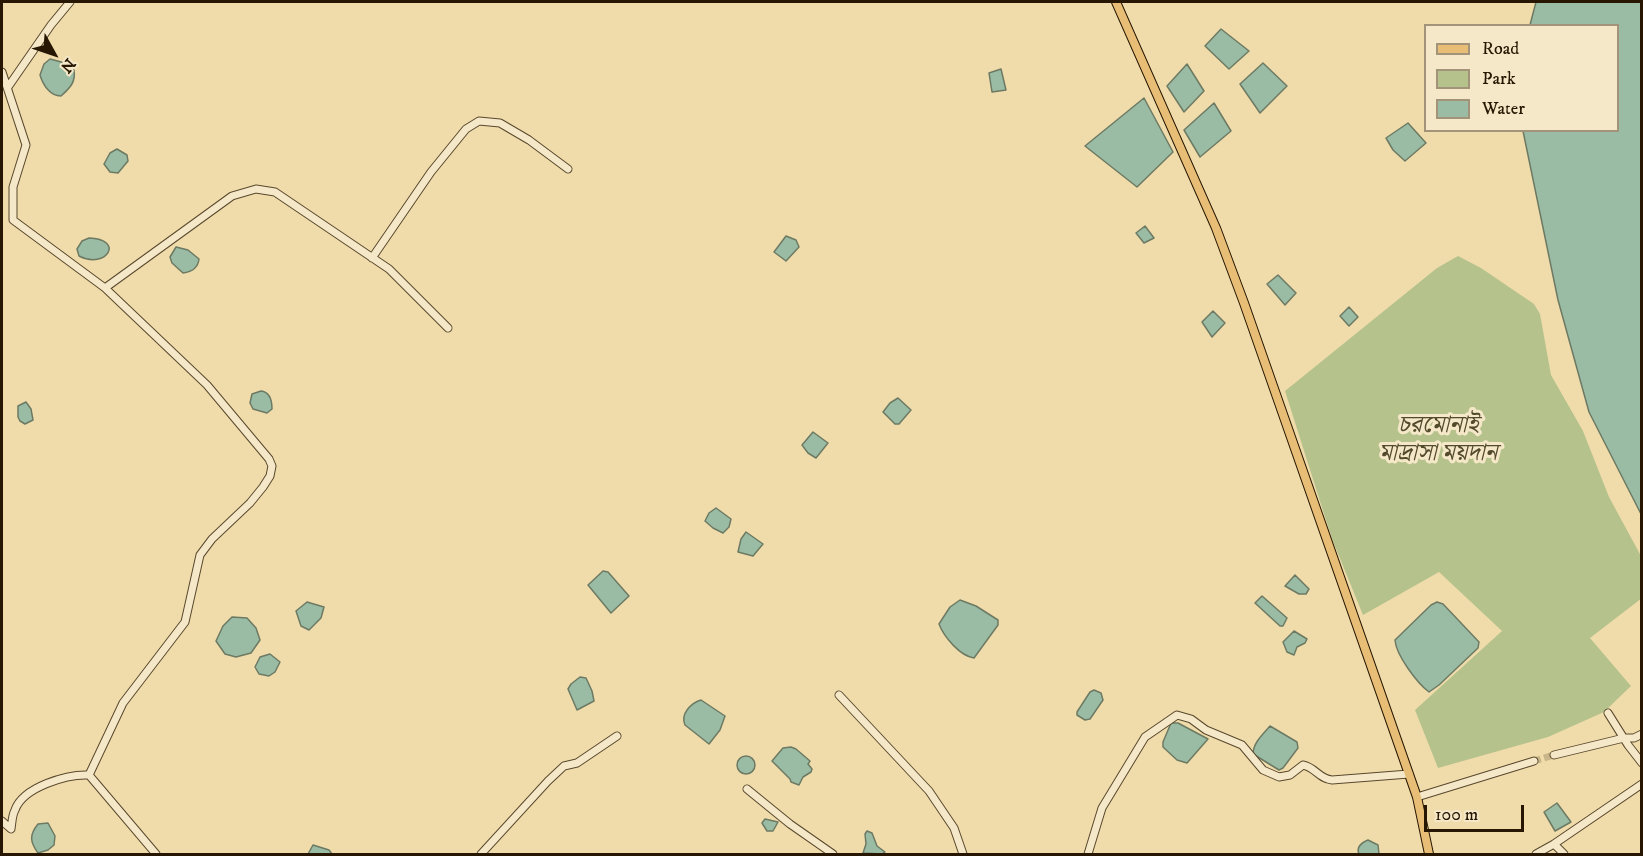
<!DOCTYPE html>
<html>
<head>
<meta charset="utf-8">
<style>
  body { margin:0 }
  #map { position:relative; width:1643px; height:856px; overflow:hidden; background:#f0dcab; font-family:"IM FELL DW Pica",serif }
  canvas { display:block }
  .frame { position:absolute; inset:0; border:3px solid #271702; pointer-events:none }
  .legend { position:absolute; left:1424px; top:24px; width:195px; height:108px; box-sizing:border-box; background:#f5e8c8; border:2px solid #a39479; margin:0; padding:8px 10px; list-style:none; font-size:18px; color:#271702 }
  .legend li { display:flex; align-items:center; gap:12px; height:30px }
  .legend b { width:30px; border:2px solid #a39479 }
  .north { position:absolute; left:24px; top:24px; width:60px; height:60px; -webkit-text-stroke:4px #f5e8c8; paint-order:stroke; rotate:130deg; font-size:16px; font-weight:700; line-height:24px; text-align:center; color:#271702 }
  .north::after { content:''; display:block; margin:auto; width:21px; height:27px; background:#271702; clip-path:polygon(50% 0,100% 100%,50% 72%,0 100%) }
  .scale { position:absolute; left:1424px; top:805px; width:100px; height:27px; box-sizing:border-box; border:3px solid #271702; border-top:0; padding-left:8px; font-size:18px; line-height:21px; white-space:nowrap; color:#271702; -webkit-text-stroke:4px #f5e8c8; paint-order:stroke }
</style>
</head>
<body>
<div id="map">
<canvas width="1643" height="856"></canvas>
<div class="frame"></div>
<ul class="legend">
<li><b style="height:8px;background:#e8be76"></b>Road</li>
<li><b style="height:16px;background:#b5c28c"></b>Park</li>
<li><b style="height:16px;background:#9bbca4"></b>Water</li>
</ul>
<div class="north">N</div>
<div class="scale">100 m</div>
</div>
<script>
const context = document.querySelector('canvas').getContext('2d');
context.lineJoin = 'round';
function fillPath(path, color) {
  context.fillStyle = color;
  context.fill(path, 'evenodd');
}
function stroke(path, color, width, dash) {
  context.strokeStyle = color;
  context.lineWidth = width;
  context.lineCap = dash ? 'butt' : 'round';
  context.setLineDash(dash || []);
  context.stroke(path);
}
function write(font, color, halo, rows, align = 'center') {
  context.font = font + ' "IM FELL DW Pica","Noto Serif Bengali",serif';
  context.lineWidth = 6;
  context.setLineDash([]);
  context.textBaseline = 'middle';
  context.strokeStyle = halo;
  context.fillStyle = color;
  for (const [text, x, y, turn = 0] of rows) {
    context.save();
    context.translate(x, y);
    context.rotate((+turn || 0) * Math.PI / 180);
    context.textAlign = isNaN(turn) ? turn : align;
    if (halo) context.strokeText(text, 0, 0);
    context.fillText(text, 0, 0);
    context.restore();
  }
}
fillPath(new Path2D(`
  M1458,256L1481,268L1534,304L1540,314L1551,375L1583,431L1609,497L1641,556L1642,598L1590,638L1631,686L1604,712L1548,737L1438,768L1415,710L1502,631L1439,572L1363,615L1332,539L1285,391L1437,268Z`), '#b5c28c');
const water = new Path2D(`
  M1536,2H1641V514L1589,412L1558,300L1523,131L1618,130V26L1530,25Z
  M1221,29L1249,51L1229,69L1205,46Z
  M50,59L65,63L74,70C76,82 70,88 61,96C50,96 43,85 40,75L44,64Z
  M1263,63L1287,86L1260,113L1240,84Z
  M1187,64L1204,91L1184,112L1167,86Z
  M1001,69L1006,90L992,92L989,73Z
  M1144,98L1173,152L1137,187L1085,146Z
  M1214,103L1231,131L1200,157L1184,130Z
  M1408,123L1426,143L1405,161L1393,150L1386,138Z
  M117,149L127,155L128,161L118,173L110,172L104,164L110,153Z
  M1145,226L1154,238L1144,243L1136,233Z
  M786,236L796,240L799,247L786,261L774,252Z
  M89,238C125,239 107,270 79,256L77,249L82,241Z
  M176,247L188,250L199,259C198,268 191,272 183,273L172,263L170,257Z
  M1278,275L1296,293L1285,305L1267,284Z
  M1349,307L1358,317L1349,326L1340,316Z
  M1213,311L1225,323L1212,337L1202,322Z
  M261,391C270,392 272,401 272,409L267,413L253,409L250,403L252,394Z
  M898,398L911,410L899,424H895L883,412L890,403Z
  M26,402L31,409L33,420L25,424L20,421L18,417V406Z
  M813,432L828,443L816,458L808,453L802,445Z
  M716,508L731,519L729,527L723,533L713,528L705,521L709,513Z
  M746,532L763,544L753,556L738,552L741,539Z
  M603,571L608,572L629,596L611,613L588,585Z
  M1295,575L1309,589L1306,594H1299L1285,586Z
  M1262,596L1287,618L1283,626H1280L1255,603Z
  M960,600L976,606L998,620V625L974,658C960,656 944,637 939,624L950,607Z
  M307,602L324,607L321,618L309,630L301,626L296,611Z
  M1437,602L1443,604L1479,642L1478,648L1439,685L1429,692C1417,683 1396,655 1395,640L1431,605Z
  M232,617L247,618L256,628L260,640L251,653L236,657L225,654L216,641L223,626Z
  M1294,631L1307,639L1305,643L1297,647L1294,655L1287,652L1283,642Z
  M270,654L280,662L275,672L269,676L259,674L255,667L260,657Z
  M580,677L586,678L592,691L594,701L577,710L568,689L571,684Z
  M1094,690L1101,693L1103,700L1090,719L1085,720L1077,715V712L1090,692Z
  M701,700L725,716L720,730L709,744L685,725C680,714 691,703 701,700Z
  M1171,723H1178L1208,739L1187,763L1177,760L1163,747V742Z
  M1270,726L1297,742L1298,748L1283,768L1279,770L1253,754C1253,743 1263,734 1270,726Z
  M791,747L796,749L810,761L808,764L812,769L811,772L803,777L799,785L791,782L790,779L772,761L783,748Z
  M737 765a9 9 0 1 1 18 0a9 9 0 1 1-18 0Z
  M1557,803L1571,822L1555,831L1544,812Z
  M765,819L778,822L773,831H767L762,823Z
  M48,823L55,836L54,845L48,850L38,853C30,842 29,835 38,824Z
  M867,831L872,833L877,846L885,852L882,854L863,853L866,844L865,834Z
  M1368,840L1378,845L1379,854H1359C1356,847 1361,843 1368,840Z
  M313,845L329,850L332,854H308Z`);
fillPath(water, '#9bbca4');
stroke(water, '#6d7a63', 1.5);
stroke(new Path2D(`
  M1534,761L1554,755`), '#c8b589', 7, [7, 3.5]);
const minor = new Path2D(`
  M2,72L26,145L13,187V220L105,288L207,385L269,459L272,466L270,476L263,487L250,503L212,539L200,555L185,622L123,703L89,775L156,854
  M8,87L51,25L70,2
  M372,258L431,172L466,129L479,121L500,123L529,140L568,169
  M105,288L232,196L256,189L275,192L389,269L448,328
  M839,695L929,791L954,828L963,854
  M1608,713L1628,745L1642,763
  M1554,755L1624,738H1634L1642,734
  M747,789L790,824L833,854
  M1417,797L1534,761
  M2,821L11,829C12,823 12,815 15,810C23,787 67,774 89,775
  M1554,844L1642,784
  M481,854L548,781L564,766L577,763L617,736
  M1088,854L1102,808L1145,737L1177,715L1191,719L1206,730L1242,745L1263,770L1279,777L1290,775L1303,765C1315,767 1319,779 1332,780L1409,774
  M1536,854L1554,844L1564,854`);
const major = new Path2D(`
  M1116,2L1216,228L1244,303L1417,797L1429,854`);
stroke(minor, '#59482c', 9);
stroke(major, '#271702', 10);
stroke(minor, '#f5e8c8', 7);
stroke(major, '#e8be76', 8);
write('italic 24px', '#524a2b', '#f5e8c8', [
  ["চরমোনাই",1438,427],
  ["মাদ্রাসা ময়দান",1438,455]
]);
</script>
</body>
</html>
